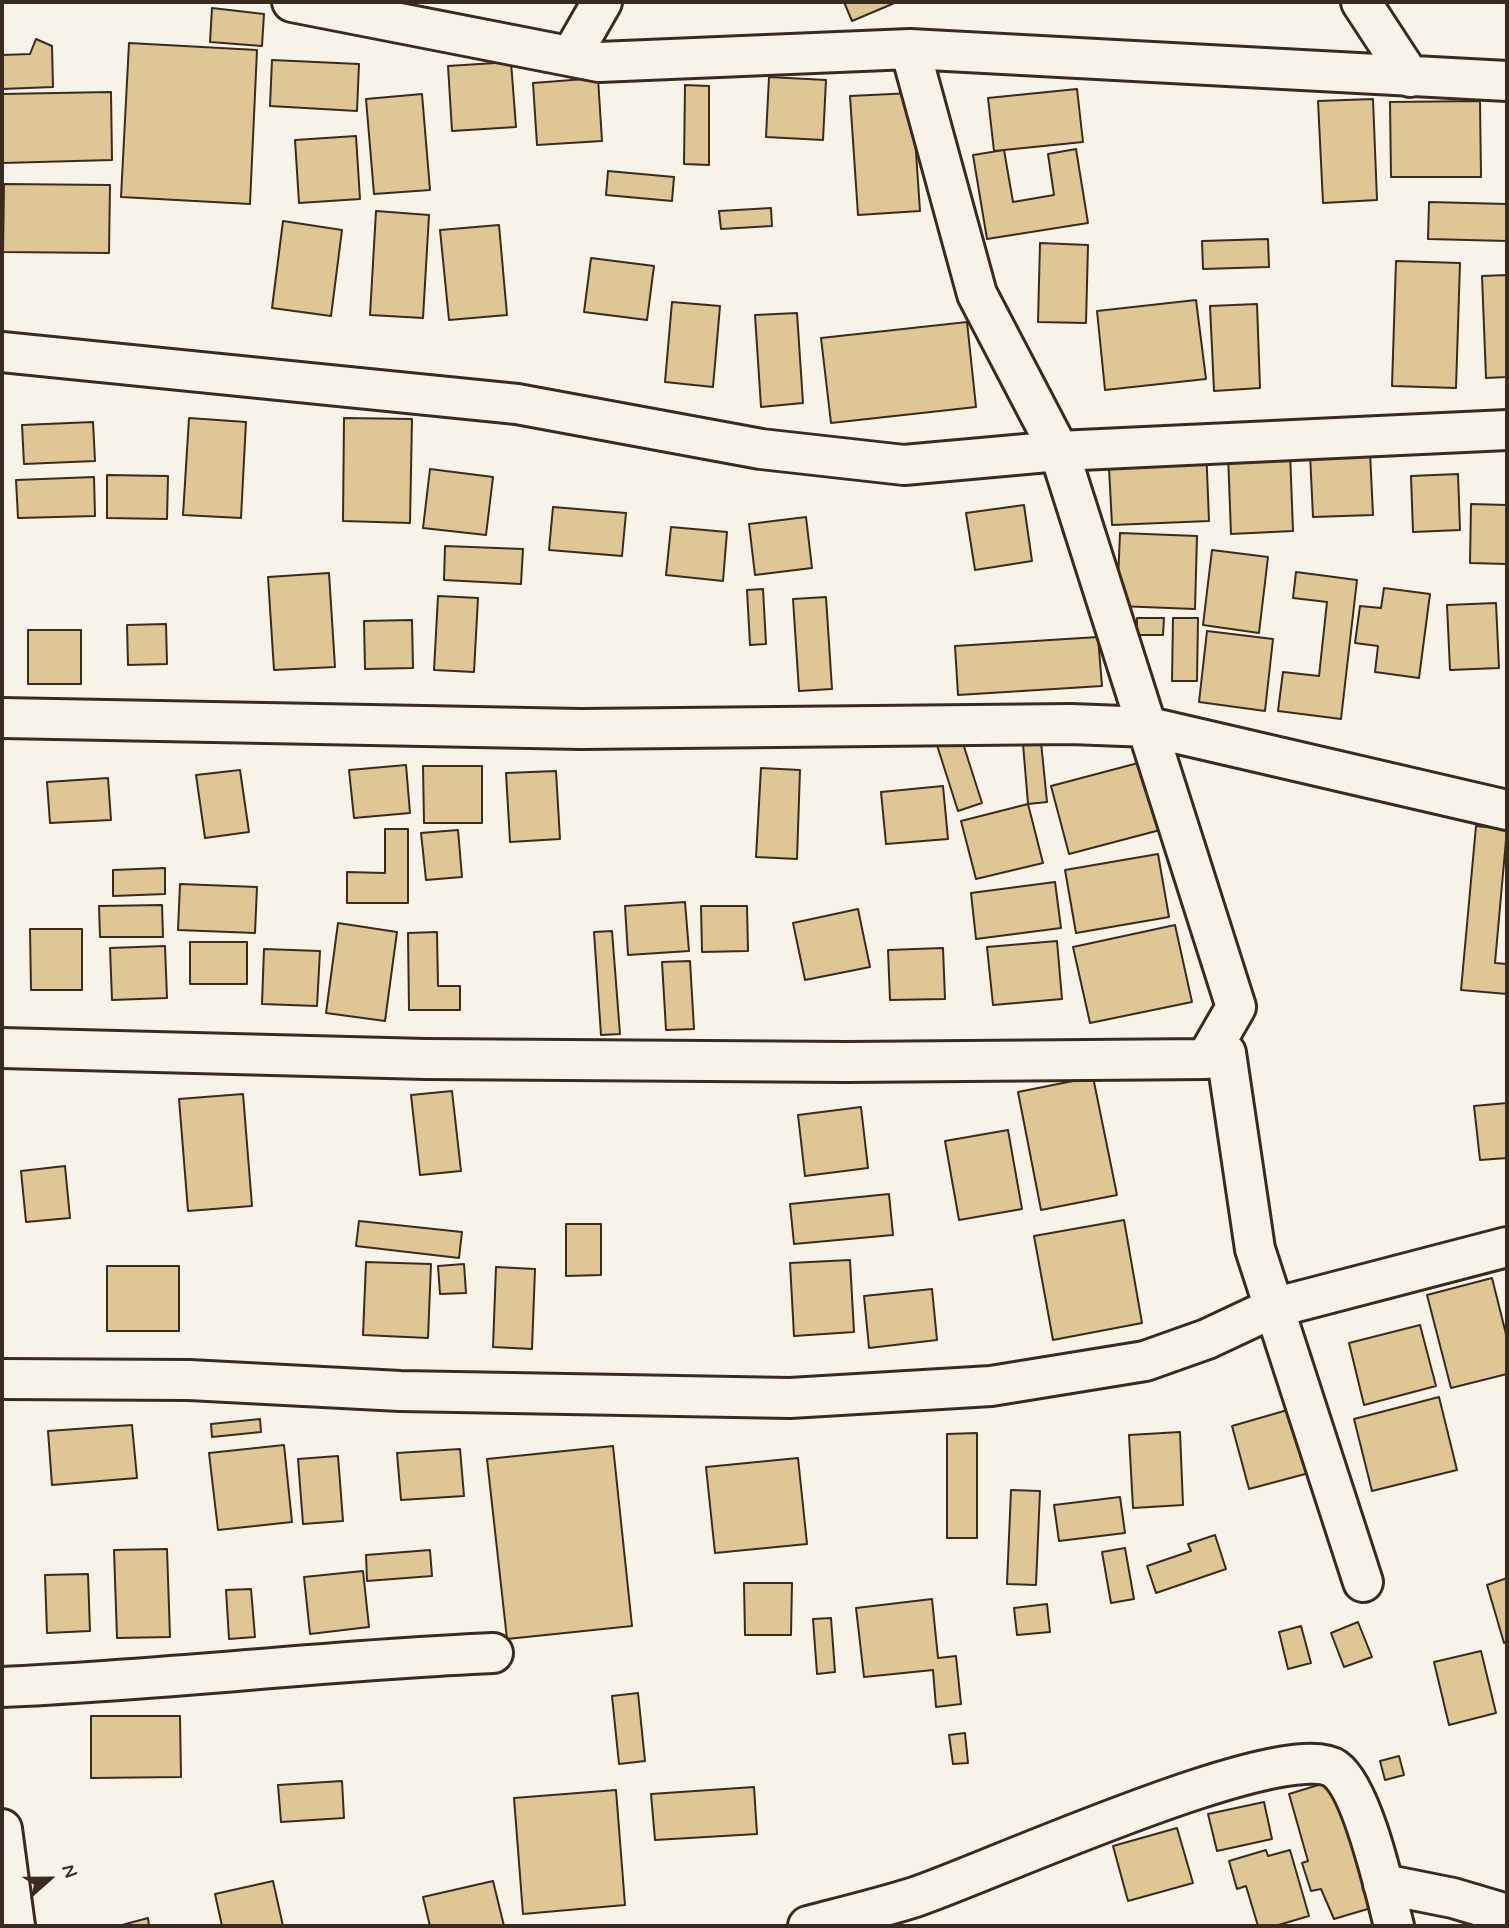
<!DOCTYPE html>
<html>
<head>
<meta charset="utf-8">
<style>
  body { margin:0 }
  #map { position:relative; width:1509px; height:1928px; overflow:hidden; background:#f7f3e8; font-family:Mynerve,sans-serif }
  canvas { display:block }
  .frame { position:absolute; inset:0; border:4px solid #3b2a1e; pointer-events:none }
  .north { position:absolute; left:14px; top:1844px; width:70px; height:70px; -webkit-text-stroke:5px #f7f3e8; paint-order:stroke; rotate:69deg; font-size:19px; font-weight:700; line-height:28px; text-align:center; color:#3b2a1e }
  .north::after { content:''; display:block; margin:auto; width:24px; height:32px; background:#3b2a1e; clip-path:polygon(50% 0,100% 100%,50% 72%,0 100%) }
</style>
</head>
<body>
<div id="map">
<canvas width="1509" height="1928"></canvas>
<div class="frame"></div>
<div class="north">N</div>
</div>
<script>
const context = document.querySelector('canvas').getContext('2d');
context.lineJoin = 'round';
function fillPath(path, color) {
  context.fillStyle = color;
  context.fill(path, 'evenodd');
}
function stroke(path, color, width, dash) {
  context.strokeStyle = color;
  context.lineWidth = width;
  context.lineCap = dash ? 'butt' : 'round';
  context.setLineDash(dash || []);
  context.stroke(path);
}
const building = new Path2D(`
  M844,2H897L852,21Z
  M212,8L264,14L262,46L210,42Z
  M36,39L52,46L53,87L2,89V55L30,54Z
  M129,43L257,50L250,204L121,197Z
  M272,60L359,64L357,111L270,106Z
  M511,62L516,127L452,131L448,66Z
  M769,77L826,80L823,140L766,137Z
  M598,78L602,141L537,145L533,83Z
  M685,85L709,86V165L684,164Z
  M1077,89L1083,142L994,151L988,98Z
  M111,92L112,160L2,163V94Z
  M912,93L920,211L858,215L850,96Z
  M422,94L430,190L374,194L366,99Z
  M1373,99L1377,200L1323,203L1318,101Z
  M1480,101L1481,177H1391L1390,102Z
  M356,136L360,199L299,203L295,140Z
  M1076,149L1088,223L987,239L973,155L1004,150L1013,202L1054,195L1048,154Z
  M608,171L674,177L672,201L606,195Z
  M4,184L110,185L109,253L3,252Z
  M1429,202L1507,204V241L1428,239Z
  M771,208L772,226L721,229L719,211Z
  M376,211L429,215L423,318L370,315Z
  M283,221L342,230L331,316L272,308Z
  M499,225L507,315L449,320L440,230Z
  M1268,239L1269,267L1203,269L1202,241Z
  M1040,243L1088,245L1086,323L1038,322Z
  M591,258L654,266L647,320L584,312Z
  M1396,261L1460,263L1456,388L1392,386Z
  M1507,275V377L1486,378L1482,276Z
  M1196,300L1206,379L1105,390L1097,311Z
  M672,302L720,306L713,387L665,382Z
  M1257,304L1260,388L1214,391L1210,306Z
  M797,313L803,403L761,407L755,315Z
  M967,322L976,407L831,423L821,338Z
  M189,418L246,422L241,518L183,515Z
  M344,418L412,419L410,523L343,521Z
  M93,422L95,461L24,464L22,425Z
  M1206,446L1209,521L1112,525L1108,449Z
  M1290,452L1293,531L1231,534L1228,454Z
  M1370,452L1373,515L1313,517L1310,454Z
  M430,469L493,477L486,535L423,528Z
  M1458,474L1460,530L1413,532L1411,476Z
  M107,475L168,476L167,519L107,518Z
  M94,477L95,516L18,518L16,480Z
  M1471,504L1507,505V564L1470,563Z
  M1024,505L1032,561L975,570L966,513Z
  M553,507L626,513L622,556L549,550Z
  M806,517L812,568L755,575L749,524Z
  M671,527L727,532L723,581L666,575Z
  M1120,533L1197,536L1195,609L1117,606Z
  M445,546L523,549L521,584L444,580Z
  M1212,550L1268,557L1259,633L1203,625Z
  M1296,572L1357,580L1341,719L1278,711L1283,672L1319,676L1327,602L1293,598Z
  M329,573L335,667L274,670L268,577Z
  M1384,588L1430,594L1419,678L1375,672L1378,646L1355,643L1360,606L1381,608Z
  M763,589L766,644L750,645L747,590Z
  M438,596L478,598L474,672L434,670Z
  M826,597L832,689L799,691L793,599Z
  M1496,603L1499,668L1450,670L1447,605Z
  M1137,618H1164L1163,635H1137Z
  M1173,618H1198L1197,681H1172Z
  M412,620L413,668L365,669L364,621Z
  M166,624L167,664L128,665L127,625Z
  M28,630H81V684H28Z
  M1207,631L1273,639L1265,711L1199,702Z
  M1098,637L1102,686L958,695L955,646Z
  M959,731L982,803L958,811L935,739Z
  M1041,742L1047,802L1028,804L1023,744Z
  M1142,762L1160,830L1069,854L1051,786Z
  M406,765L410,813L354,818L349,770Z
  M423,766H482V823H424Z
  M761,768L800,770L797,859L756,857Z
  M240,770L249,832L205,838L196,775Z
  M556,771L560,839L510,842L506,773Z
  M108,778L111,820L50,823L47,782Z
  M943,786L948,839L886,844L881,792Z
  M1028,804L1043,863L976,879L961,821Z
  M1476,826L1507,829L1495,963L1507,964V994L1461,990Z
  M385,829H408V903H347V872L385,873Z
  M458,830L462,877L426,880L421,833Z
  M1158,854L1169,917L1076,933L1065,870Z
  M165,868V894L113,896V870Z
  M1055,882L1061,928L976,939L971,893Z
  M180,884L257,887L255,933L178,930Z
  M685,902L689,951L628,955L625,906Z
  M162,905L163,937H100L99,906Z
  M701,906H747L748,951L702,952Z
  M858,909L870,967L805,980L793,923Z
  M338,923L397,932L385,1021L326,1013Z
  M1175,925L1192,1002L1090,1023L1073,947Z
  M30,929H82V990H31Z
  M612,931L620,1034L601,1035L594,932Z
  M437,932L438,986H460V1010H409L408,933Z
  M1057,941L1062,999L993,1005L987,947Z
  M190,942H247V984H190Z
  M165,946L167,998L112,1000L110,948Z
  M943,948L945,999L890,1000L888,950Z
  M264,949L320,951L317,1006L262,1004Z
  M690,961L694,1029L666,1030L662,962Z
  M1093,1077L1117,1195L1041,1210L1018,1092Z
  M452,1091L461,1171L420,1175L411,1095Z
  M243,1094L252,1206L188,1211L179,1099Z
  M1507,1103V1158L1480,1160L1474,1106Z
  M861,1107L868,1168L805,1176L798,1115Z
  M1008,1130L1022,1209L959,1220L945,1141Z
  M65,1166L70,1218L26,1222L21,1171Z
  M889,1194L893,1235L794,1244L790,1204Z
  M1124,1220L1142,1323L1053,1340L1034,1236Z
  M359,1221L462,1232L459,1258L356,1246Z
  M566,1224H601V1275L566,1276Z
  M850,1260L854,1332L794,1336L790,1263Z
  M366,1262L431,1264L428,1338L363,1335Z
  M464,1264L466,1293L440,1294L438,1266Z
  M107,1266H179V1331H107Z
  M496,1267L535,1269L532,1349L493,1347Z
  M1492,1278L1507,1338V1374L1451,1388L1427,1295Z
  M932,1289L937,1340L869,1348L864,1296Z
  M1420,1325L1436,1386L1364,1405L1349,1343Z
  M1439,1397L1457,1470L1372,1491L1354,1419Z
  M1291,1409L1309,1473L1249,1489L1232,1426Z
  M260,1419L261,1432L212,1437L211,1424Z
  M132,1425L137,1478L52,1485L48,1431Z
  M1180,1432L1183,1505L1133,1508L1129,1435Z
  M977,1433V1538H947V1434Z
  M284,1445L292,1522L218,1530L209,1453Z
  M613,1446L632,1626L507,1639L487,1459Z
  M460,1449L464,1496L401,1500L397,1453Z
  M338,1456L343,1521L303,1524L298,1459Z
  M798,1458L807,1544L715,1553L706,1467Z
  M1011,1490L1040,1491L1036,1585L1007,1584Z
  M1120,1497L1125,1533L1059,1541L1054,1505Z
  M1215,1535L1226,1569L1156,1593L1147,1566L1191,1551L1188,1544Z
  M1125,1548L1134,1599L1111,1603L1102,1552Z
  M167,1549L170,1637L117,1638L114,1550Z
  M430,1550L432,1576L367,1581L366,1555Z
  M363,1571L369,1627L310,1634L304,1577Z
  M88,1574L90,1631L47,1633L45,1575Z
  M1507,1578V1642L1504,1643L1487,1585Z
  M744,1583H792L791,1635H745Z
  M251,1589L255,1637L229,1639L226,1590Z
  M932,1599L938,1658L956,1656L961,1704L936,1707L933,1670L864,1677L856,1608Z
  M1047,1604L1050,1632L1017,1635L1014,1608Z
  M831,1618L835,1672L817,1674L813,1619Z
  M1358,1622L1372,1657L1344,1667L1331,1633Z
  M1301,1626L1311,1663L1288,1669L1279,1632Z
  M1481,1651L1496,1713L1449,1725L1434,1662Z
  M638,1693L645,1761L619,1764L612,1696Z
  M91,1716H180L181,1777L91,1778Z
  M965,1733L968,1763L953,1764L949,1735Z
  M1399,1756L1404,1775L1385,1780L1380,1761Z
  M1341,1778L1371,1908L1334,1919L1321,1889L1311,1891L1302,1863L1308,1861L1289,1794Z
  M342,1781L344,1818L281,1822L278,1785Z
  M754,1787L757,1834L655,1840L651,1794Z
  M616,1790L625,1905L523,1914L514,1798Z
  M1264,1802L1272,1839L1217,1851L1208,1814Z
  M1177,1828L1193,1883L1128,1901L1113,1846Z
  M1266,1850L1268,1856L1290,1850L1309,1916L1275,1926H1258L1246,1886L1237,1889L1229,1861Z
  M273,1881L283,1926H222L215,1894Z
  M493,1881L504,1926H430L423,1897Z
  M148,1918L149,1926H122V1925Z`);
fillPath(building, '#dfc695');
stroke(building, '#3b2a1e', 2);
const minor = new Path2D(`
  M292,2L599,62L910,49L1507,81
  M1361,2L1410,77
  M571,56L602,2
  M2,352L517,404L761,449L904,465L1059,451L1507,430
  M2,718L581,729L1071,724L1149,727L1507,810
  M2,1048L426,1059L847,1062L1206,1059L1236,1007L1059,451L977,294L910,49
  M1206,1059L1226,1053L1255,1249L1363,1582
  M2,1379L189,1380L400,1391L790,1398L991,1386L1145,1361L1207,1339L1273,1308L1507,1247
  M2,1687C166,1680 329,1660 493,1653
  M2,1829L15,1926
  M1383,1884L1453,1898L1507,1914
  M808,1926C843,1917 880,1908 915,1897C982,1875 1286,1735 1335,1769C1363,1789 1385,1891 1394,1926`);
stroke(minor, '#3b2a1e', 44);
stroke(minor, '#f7f3e8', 38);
</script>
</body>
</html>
